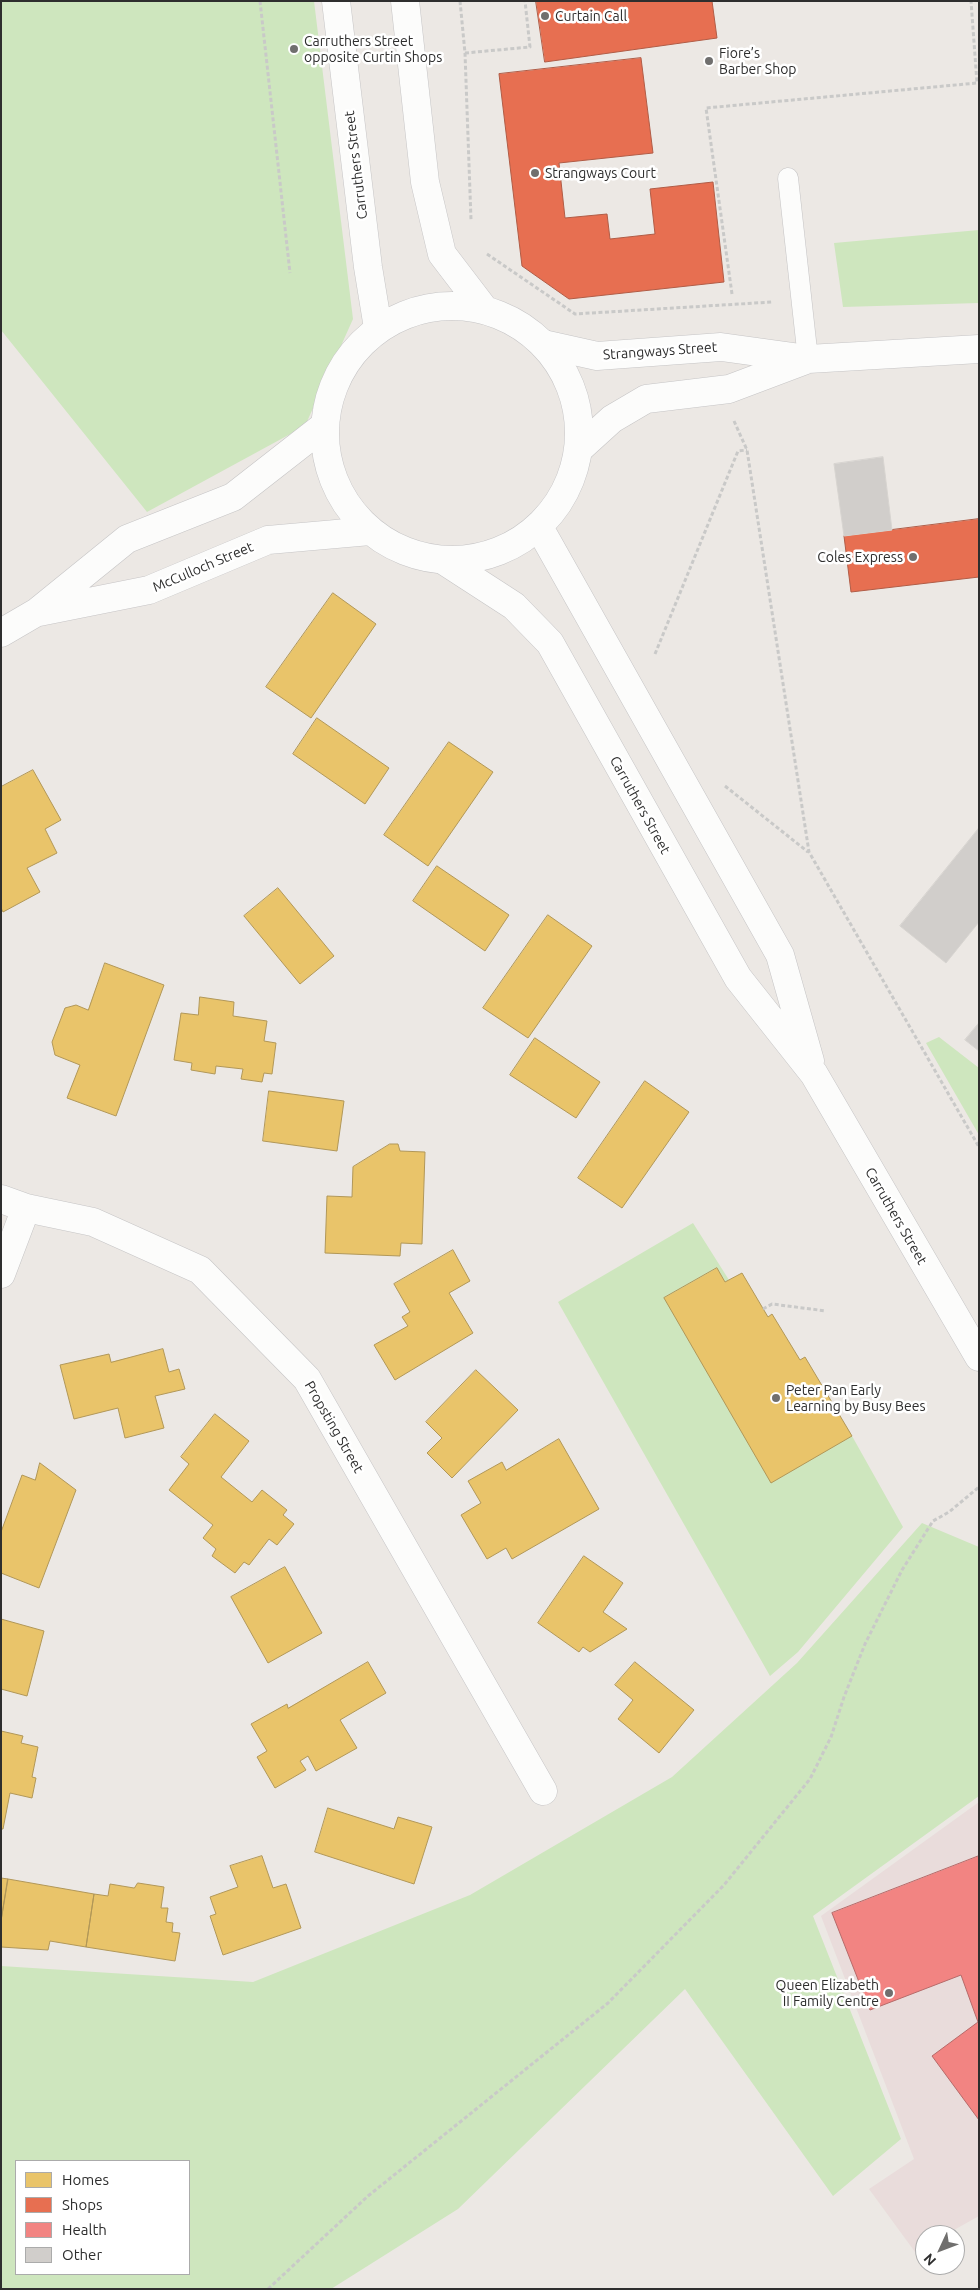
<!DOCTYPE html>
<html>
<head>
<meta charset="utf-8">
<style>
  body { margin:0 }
  #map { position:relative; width:980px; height:2290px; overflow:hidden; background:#ece8e4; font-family:Ubuntu,sans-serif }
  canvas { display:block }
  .frame { position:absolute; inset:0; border:2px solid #2e2e2e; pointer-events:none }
  .legend { position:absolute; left:15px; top:2160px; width:175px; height:115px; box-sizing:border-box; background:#fff; border:1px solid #ababab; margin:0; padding:6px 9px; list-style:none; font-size:15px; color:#2e2e2e }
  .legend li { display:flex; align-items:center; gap:10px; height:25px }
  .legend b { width:25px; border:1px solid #ababab }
  .north { position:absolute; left:915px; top:2225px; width:50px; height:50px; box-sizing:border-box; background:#fff; border:1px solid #ababab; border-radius:50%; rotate:227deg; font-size:14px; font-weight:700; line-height:20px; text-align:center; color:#2e2e2e }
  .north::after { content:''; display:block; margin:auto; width:18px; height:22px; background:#706f6e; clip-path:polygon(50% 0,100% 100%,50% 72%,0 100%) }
</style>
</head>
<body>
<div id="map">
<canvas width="980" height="2290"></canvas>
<div class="frame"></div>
<ul class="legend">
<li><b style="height:14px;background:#e9c46a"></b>Homes</li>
<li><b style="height:14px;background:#e76f51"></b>Shops</li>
<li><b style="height:14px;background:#f28482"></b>Health</li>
<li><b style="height:14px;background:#d1cecb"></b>Other</li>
</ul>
<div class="north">N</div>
</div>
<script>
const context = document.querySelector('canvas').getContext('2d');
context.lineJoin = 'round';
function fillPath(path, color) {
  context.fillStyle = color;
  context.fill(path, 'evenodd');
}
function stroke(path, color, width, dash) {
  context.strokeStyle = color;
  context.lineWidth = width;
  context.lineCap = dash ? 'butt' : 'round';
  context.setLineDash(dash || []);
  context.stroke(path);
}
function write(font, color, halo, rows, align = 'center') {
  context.font = font + ' Ubuntu,sans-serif';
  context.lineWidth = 5;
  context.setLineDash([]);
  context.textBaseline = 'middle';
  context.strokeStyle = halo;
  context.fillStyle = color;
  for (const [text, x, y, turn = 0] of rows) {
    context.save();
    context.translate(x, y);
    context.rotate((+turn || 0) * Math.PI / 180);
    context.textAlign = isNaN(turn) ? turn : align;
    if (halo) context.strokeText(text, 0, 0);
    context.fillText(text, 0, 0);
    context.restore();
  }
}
fillPath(new Path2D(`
  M979,1802V2216L945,2235H925V2246L915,2252L869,2189L914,2159L821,1916Z`), '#e9dcdb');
fillPath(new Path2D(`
  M1,1H314L353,319L305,426L147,512L1,330Z
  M979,230V303L843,307L834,243Z
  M939,1037L979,1068V1135L926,1043Z
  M693,1223L729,1280L725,1282L717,1268L665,1298L852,1436L903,1527L798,1652L770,1676L558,1302Z
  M922,1523L979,1547V1796L813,1916L901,2139L833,2196L685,1989L458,2209L331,2289H1V1966L253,1982L470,1895L672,1777L797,1663ZM189,2161V2274H16V2161Z`), '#cee6be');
const homes = new Path2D(`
  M333,593L376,624L311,718L266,687Z
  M317,718L389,768L365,804L293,754Z
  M449,742L493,772L428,866L384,835Z
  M33,770L61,820L45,829L57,853L27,868L40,892L3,912L1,908V787Z
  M437,866L509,915L485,951L413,901Z
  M278,888L334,956L300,984L244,916Z
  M548,915L592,946L528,1038L483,1008Z
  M105,963L164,985L116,1116L67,1098L80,1065L55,1055L52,1042L65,1008L76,1005L88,1010Z
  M200,997L234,1002L233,1016L267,1021L264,1041L276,1043L272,1074L264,1073L262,1082L241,1079L243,1069L216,1066L215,1074L191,1070L192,1063L174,1060L181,1013L198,1015Z
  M535,1038L600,1082L576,1118L510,1075Z
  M645,1081L689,1112L622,1208L578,1178Z
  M269,1091L344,1101L337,1151L263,1141Z
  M390,1144H398L400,1151L425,1152L422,1244L401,1243L400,1256L325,1253L327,1196L352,1197L353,1167Z
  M453,1250L470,1281L449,1293L473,1333L395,1380L374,1345L408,1326L402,1317L410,1312L394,1284Z
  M717,1268L725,1282L742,1273L768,1317L772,1314L800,1360L805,1357L852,1436L771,1483L664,1298Z
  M163,1349L169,1372L179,1369L185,1389L155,1396L164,1428L125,1438L118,1408L74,1419L60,1365L109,1354L111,1362Z
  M476,1370L518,1410L452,1478L427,1453L442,1438L426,1422Z
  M215,1414L249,1441L221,1477L252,1502L262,1490L287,1510L283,1515L294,1524L277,1545L269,1539L249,1565L244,1562L235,1573L212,1556L216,1549L203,1538L213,1525L169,1490L189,1464L181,1457Z
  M559,1439L599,1509L512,1559L506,1548L487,1559L461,1515L481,1503L468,1481L502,1462L506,1470Z
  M40,1463L76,1490L39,1588L1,1573V1532L22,1475L35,1480Z
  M584,1556L623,1583L603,1612L627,1629L590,1652L583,1647L579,1652L538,1623Z
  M285,1567L322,1633L268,1663L231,1597Z
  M1,1619L44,1631L27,1696L1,1689Z
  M368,1662L386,1693L340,1720L357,1748L316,1771L308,1756L300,1761L306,1770L275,1788L257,1757L267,1751L251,1724L287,1704L288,1708Z
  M635,1662L694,1710L659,1753L618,1719L633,1700L615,1685Z
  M1,1731L23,1736L21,1743L38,1747L32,1777L36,1778L32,1798L10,1793L3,1829H1Z
  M328,1808L394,1829L398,1817L432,1827L414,1884L315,1852Z
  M262,1856L273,1888L286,1884L301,1928L223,1955L210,1916L216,1914L210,1897L238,1887L230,1866Z
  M1,1878L8,1879L1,1921Z
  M8,1879L94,1894L86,1947L50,1941L48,1950L1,1947V1921Z
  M138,1883L164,1887L161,1908H168L166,1922L173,1923L172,1932L180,1933L175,1961L86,1947L94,1894L108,1896L110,1884L134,1888Z`);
fillPath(homes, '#e9c46a');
stroke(homes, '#b19758', 1);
const shops = new Path2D(`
  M536,1H712L717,38L545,62Z
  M641,58L653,153L559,163L565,218L607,214L610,239L655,234L650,189L713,182L724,282L569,299L522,266L499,74Z
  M979,519V577L851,592L844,536Z`);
fillPath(shops, '#e76f51');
stroke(shops, '#b05c46', 1);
const health = new Path2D(`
  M979,1856V2120L932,2056L978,2022L961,1975L870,2010L832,1913Z`);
fillPath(health, '#f28482');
stroke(health, '#b76a69', 1);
const building = new Path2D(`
  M883,457L892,530L844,536L834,464Z
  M979,828V922L946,963L900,926Z
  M979,1023V1051L965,1040Z`);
fillPath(building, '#d1cecb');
stroke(building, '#d7d4d0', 1);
const lane = new Path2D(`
  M788,178L808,359`);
const street = new Path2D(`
  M543,344L597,356L721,347L808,359L979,349
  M579,449L612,419L646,399L729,389L806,360
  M1,1199L26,1208L93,1222L200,1270L307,1379L543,1791
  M1,1274L26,1208`);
const secondary = new Path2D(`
  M336,1L368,267L378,328
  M405,1L425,182L442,254L484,309
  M325 433a127 127 0 1 1 254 0a127 127 0 1 1-254 0Z
  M539,527L780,955L810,1061
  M443,560L514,606L550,643L738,978L814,1074L979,1357
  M39,612L149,590L268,540L370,531
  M1,633L37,612L127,539L233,497L324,426`);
stroke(lane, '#c5c4c5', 21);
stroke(street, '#c5c4c5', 29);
stroke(secondary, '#c5c4c5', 29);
stroke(new Path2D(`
  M260,1L290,273
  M460,1L465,53L471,220
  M465,53L530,47L525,1
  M487,254L575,314L772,302
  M732,294L706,108L977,83L971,1
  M734,421L747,450L809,852L979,1147
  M655,654L738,451L747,450
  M725,786L808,852
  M763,1309L772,1304L826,1311
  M268,2289L368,2196L608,2003L724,1885L810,1779L831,1737L844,1697L865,1644L902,1570L933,1521L949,1512L979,1487`), '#c9c9c8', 3, [4, 2.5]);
stroke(lane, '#fcfcfb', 20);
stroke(street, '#fcfcfb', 28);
stroke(secondary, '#fcfcfb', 28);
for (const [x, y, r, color] of [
  [545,16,5,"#706f6e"],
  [294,49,5,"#706f6e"],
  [709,61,5,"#706f6e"],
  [535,173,5,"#706f6e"],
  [913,557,5,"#706f6e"],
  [776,1398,5,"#706f6e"],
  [889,1993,5,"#706f6e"]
]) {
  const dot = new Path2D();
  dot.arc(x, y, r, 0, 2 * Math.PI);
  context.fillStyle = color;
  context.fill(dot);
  stroke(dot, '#fff', 2);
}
write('14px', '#2e2e2e', '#fff', [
  ["Curtain Call",555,16],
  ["Carruthers Street",304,41],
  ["opposite Curtin Shops",304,57],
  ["Fiore’s",719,53],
  ["Barber Shop",719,69],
  ["Strangways Court",545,173],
  ["Coles Express",903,557,"right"],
  ["Peter Pan Early",786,1390],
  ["Learning by Busy Bees",786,1406],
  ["Queen Elizabeth",879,1985,"right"],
  ["II Family Centre",879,2001,"right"]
], 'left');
write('14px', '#2e2e2e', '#fff', [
  ["Carruthers Street",356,165,-97],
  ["Strangways Street",660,351,-4],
  ["McCulloch Street",203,567,-23],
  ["Carruthers Street",640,805,61],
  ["Carruthers Street",896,1216,60],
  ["Propsting Street",334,1427,60]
]);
</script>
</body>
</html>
